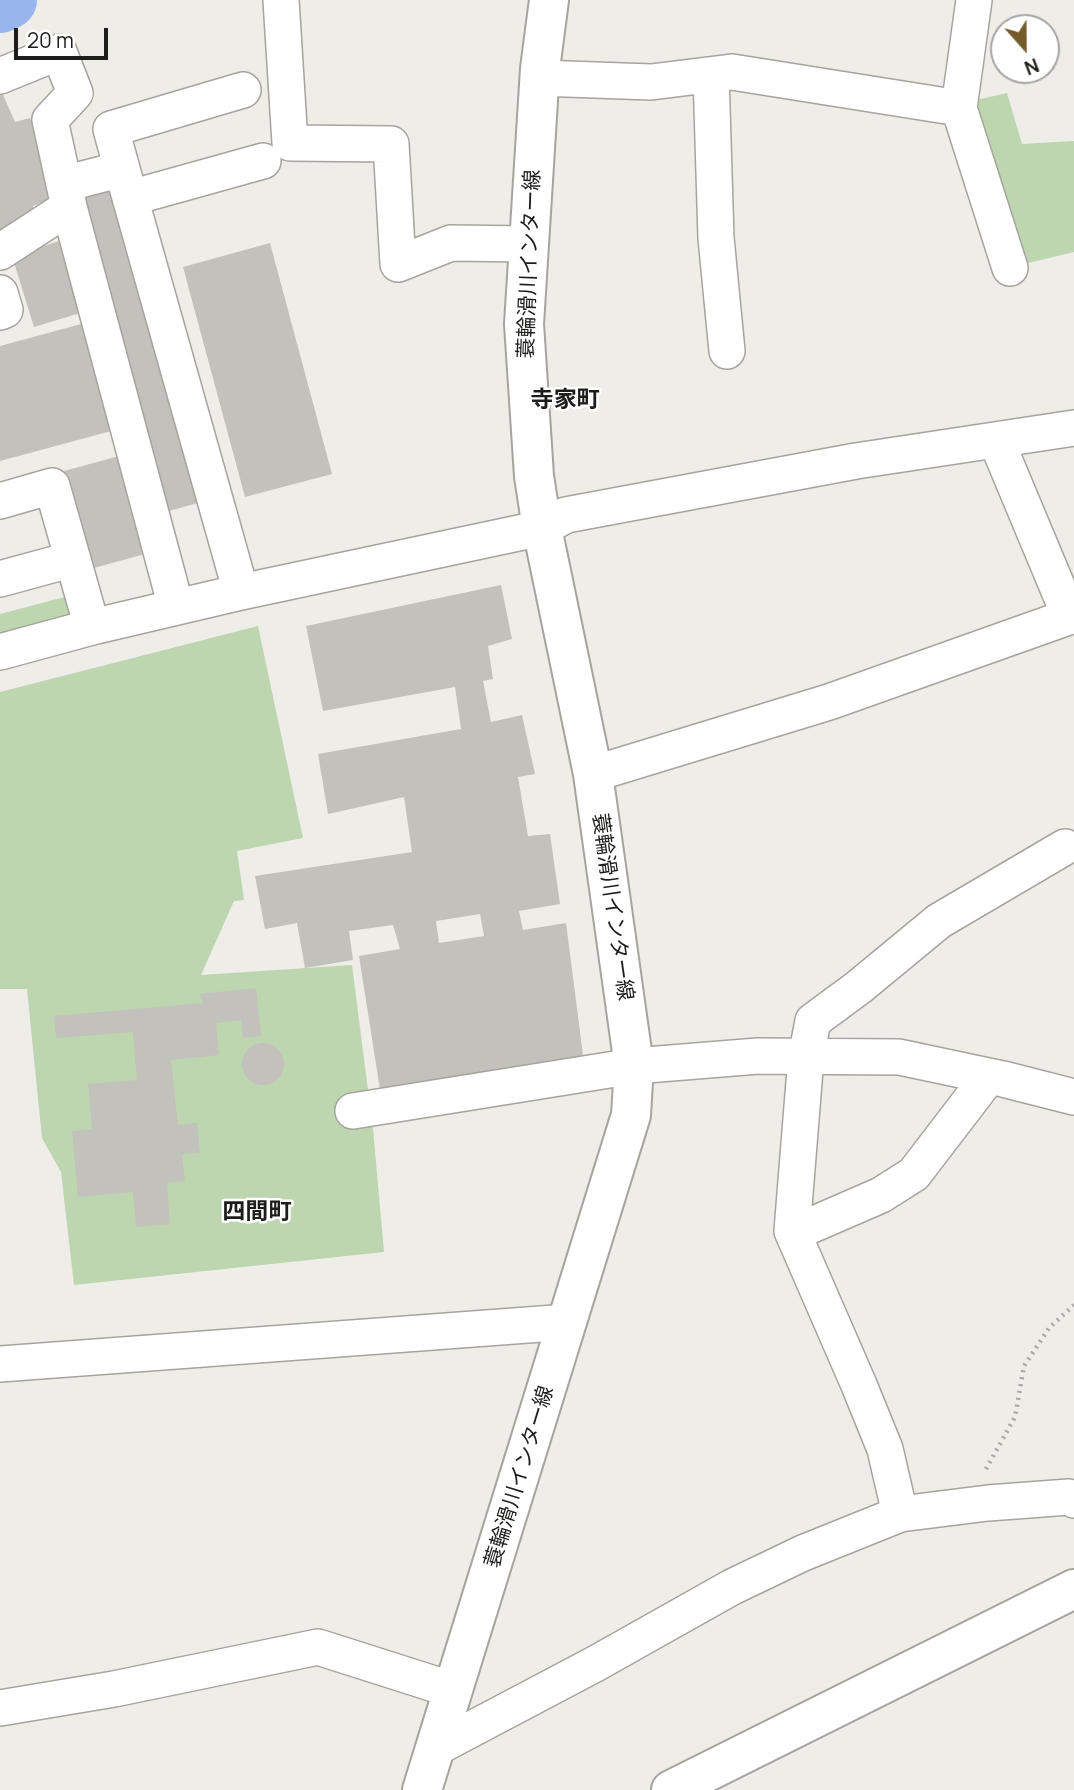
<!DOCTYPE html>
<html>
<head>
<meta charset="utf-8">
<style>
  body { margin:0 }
  #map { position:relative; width:1074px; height:1790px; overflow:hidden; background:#eeede8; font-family:Manrope,sans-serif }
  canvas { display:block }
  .north { position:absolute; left:990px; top:14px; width:70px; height:70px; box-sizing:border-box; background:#fff; border:2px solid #a5a5a4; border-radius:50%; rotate:159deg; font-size:19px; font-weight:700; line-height:28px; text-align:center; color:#1d1d1b }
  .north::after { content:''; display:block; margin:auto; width:24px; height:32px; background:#745b2c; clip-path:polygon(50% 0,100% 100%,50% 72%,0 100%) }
  .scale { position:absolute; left:14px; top:28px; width:94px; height:32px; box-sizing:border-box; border:4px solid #1d1d1b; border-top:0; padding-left:9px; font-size:21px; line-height:24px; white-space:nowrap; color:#1d1d1b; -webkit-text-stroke:5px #fff; paint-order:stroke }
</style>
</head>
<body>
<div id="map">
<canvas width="1074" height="1790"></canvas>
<div class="north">N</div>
<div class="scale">20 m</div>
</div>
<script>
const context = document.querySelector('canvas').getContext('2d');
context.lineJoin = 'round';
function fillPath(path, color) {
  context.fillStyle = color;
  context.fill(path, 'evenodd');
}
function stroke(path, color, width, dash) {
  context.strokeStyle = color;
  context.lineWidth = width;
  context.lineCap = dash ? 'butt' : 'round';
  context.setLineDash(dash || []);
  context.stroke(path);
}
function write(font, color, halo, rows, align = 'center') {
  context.font = font + ' Manrope,"Noto Sans JP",sans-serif';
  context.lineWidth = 5;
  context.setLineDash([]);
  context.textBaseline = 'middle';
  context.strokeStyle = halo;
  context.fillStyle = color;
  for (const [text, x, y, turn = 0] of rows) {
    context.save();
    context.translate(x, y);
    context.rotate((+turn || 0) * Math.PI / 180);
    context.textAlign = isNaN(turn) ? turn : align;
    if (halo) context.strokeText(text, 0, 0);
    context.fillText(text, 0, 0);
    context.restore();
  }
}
fillPath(new Path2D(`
  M1007,93L1022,144L1074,141V252L1016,266L972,101Z
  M76,594L81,616L0,638V614Z
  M258,626L303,838L237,851L244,900L234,901L201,975L352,965L373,1129L384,1252L74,1285L61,1172L42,1138L27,989H0V692Z`), '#bdd6b0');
stroke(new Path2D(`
  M0,4L8,0`), '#98b6ed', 58);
fillPath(new Path2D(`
  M0,88L15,122L30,118L48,155V200L33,206L35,216L0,241Z
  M111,185L198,503L162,513L75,194Z
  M69,238L90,310L34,327L12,256Z
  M270,243L332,474L245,497L183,267Z
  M85,323L115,430L0,461V346Z
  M119,456L145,554L90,569L64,471Z
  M501,585L512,639L488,646L493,679L483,681L491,722L522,715L535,774L518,777L528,836L550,834L560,904L519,911L523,930L566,923L584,1063L381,1096L359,956L400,949L393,925L349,931L353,960L305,968L297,923L265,929L255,876L412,852L404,797L328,814L318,754L461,729L455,687L323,711L306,626ZM480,914L484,936L439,943L436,921Z
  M256,988L261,1036L243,1038L241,1020L216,1023L219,1055L171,1060L178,1125L197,1123L200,1153L182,1154L185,1181L167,1183L170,1224L136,1227L133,1192L78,1197L72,1131L92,1129L88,1084L137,1080L133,1032L56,1038L54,1016L203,1003L199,994Z
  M242 1064a21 21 0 1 1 42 0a21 21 0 1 1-42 0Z`), '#c2c1bc');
const minor = new Path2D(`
  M281,0L290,143L391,144L398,264L451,243L529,244
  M711,75L716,238L727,351
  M0,76L59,52L75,93L50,120L69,207L0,252
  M539,78L651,82L732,72L959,108L974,0
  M959,108L1010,268
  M122,169L111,129L243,90
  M64,184L122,169L241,592
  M130,198L263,161
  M69,207L176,607
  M0,293L5,310L0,312
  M996,440L1070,617
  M0,501L52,486L92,627
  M0,579L73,559
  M0,652L92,627L241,592L542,528L566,515L856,461L1074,428
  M593,774L829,702L1074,615
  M353,1111L634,1066L758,1056L899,1057L1003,1079L1074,1097
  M792,1231L806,1057L813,1021L859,987L939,921L1065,847
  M0,1364L568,1322
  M900,1514L885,1449L859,1385L792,1231L805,1228L881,1195L914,1174L989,1076
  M0,1708L114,1689L318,1647L453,1690
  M434,1749L595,1664L732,1587L803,1553L900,1514L988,1503L1069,1497L1074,1500`);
const major = new Path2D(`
  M422,1790L631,1115L634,1066L593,774L542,528L534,476L524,324L540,69L549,0
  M671,1790L1074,1589`);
stroke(minor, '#a5a49f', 38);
stroke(major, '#a5a49f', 42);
stroke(new Path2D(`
  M986,1469L1015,1417L1024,1366L1049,1328L1074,1305`), '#a7a6a2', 4.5, [2, 5]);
stroke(minor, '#fff', 35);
stroke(major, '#fff', 38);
write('21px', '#1d1d1b', '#fff', [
  ["蓑輪滑川インター線",530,264,-88],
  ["蓑輪滑川インター線",612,907,82],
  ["蓑輪滑川インター線",520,1477,-73]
]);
write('bold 23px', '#1d1d1b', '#fff', [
  ["寺家町",565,401],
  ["四間町",257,1213]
]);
</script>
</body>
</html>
